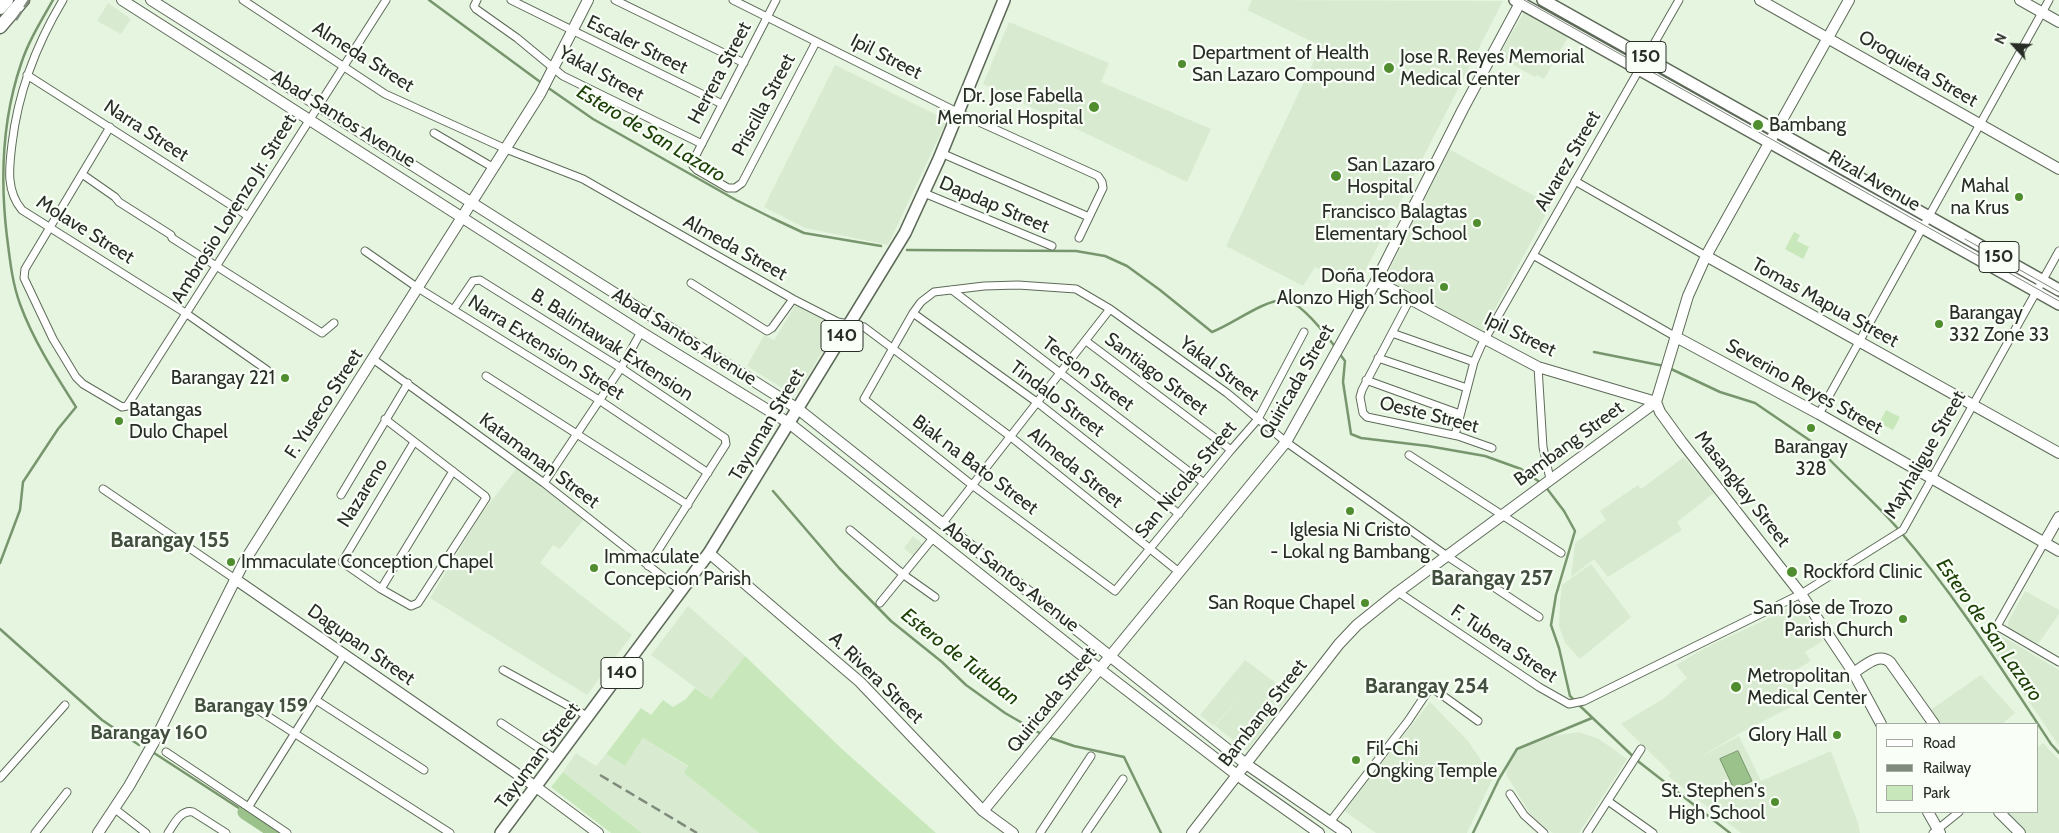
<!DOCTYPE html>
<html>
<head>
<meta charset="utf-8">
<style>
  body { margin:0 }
  #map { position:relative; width:2059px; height:833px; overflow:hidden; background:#e6f5e0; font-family:Cabin,sans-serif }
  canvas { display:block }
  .legend { position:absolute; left:1876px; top:723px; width:162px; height:90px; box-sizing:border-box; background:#f9fff7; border:1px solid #a5aba3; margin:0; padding:6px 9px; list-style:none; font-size:15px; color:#282e26 }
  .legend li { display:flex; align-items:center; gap:10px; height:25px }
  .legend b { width:25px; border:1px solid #a5aba3 }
  .north { position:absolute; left:1989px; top:20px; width:50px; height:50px; -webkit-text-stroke:4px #f9fff7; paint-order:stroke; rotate:295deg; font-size:14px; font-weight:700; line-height:20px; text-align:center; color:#282e26 }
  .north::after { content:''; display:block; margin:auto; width:18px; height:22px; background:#282e26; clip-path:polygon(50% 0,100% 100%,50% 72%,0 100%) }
</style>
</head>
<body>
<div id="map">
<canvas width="2059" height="833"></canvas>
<ul class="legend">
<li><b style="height:6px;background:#fff"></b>Road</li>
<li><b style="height:6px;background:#7f8a7c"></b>Railway</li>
<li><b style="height:14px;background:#c8e8bb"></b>Park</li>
</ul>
<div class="north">N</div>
</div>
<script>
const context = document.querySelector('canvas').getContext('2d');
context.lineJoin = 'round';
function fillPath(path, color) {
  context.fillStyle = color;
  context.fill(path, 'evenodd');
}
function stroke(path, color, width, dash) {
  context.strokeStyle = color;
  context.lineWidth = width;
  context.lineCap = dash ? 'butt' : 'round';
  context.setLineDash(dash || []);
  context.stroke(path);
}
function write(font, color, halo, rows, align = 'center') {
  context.font = font + ' Cabin,sans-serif';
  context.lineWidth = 4.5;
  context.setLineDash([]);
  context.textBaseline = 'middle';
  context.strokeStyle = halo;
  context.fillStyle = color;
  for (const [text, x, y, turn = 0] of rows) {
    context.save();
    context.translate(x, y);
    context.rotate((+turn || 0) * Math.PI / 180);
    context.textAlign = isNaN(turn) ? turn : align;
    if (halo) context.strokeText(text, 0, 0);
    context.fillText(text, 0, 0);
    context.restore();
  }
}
fillPath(new Path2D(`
  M1252,0L1503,1L1362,277L1345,279L1315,267L1303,286L1226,246L1321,46L1247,10Z
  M108,3L131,19L121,34L97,21Z
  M1524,12L1568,37L1544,79L1537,75L1535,77L1498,57Z
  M1009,22L1109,63L1101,82L1211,129L1187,182L983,84Z
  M835,65L947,120L888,245L805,228L764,207Z
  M1449,149L1551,205L1482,333L1383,283Z
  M796,304L837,327L799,390L787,391L747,366L764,335L774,340Z
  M1684,457L1714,493L1677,522L1682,530L1608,577L1594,559L1571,577L1575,543L1606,520L1600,511L1638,485L1641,489Z
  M518,467L584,519L560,549L553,545L540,563L632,635L587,695L430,598L481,514Z
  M913,536L924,545L914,557L904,548Z
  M1591,564L1631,617L1580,659L1565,643L1559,626L1560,603L1562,585Z
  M2025,591L2059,610V614L2038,644L2008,628V622Z
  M1796,603L1823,641L1805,652L1811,661L1789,674L1803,701L1742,732L1699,758L1739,736L1761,781L1831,751L1858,823L1860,833H1741L1668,776L1671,773L1621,724L1663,699L1687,678L1676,665L1707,647L1778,614Z
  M688,606L745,656L711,699L651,655Z
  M2000,635L2059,670V746L2004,665L1989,646Z
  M1245,660L1291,694L1247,751L1215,726L1251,684L1214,726L1200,715Z
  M1981,675L2015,713L2002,724H1939L1929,711Z
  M1430,702L1468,741L1493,778L1467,833H1376L1344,811Z
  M1579,732L1599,739L1627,759L1579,833H1553L1541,825L1528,811L1507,776L1506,768L1517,751L1521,748L1553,736Z
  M643,738L688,767L684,773L759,833H642L563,772L576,753L596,766L606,754L625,766Z
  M2043,743L2059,760V833H2026L2006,812H2038V747Z`), '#d8ebd0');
fillPath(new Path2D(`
  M1794,232L1800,235L1797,241L1809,247L1803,259L1785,249Z
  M1886,410L1900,417L1893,430L1879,423Z
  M745,656L842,749L936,833H759L684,773L688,766L643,738L625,766L606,754L641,708L651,715L663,700L673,707L686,699L695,688L711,699Z
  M563,772L642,833H611L551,787Z`), '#c8e8bb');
const water = new Path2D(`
  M1738,751L1752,781L1734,789L1720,759Z`);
fillPath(water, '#9bc28b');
stroke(water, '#78966d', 1);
stroke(new Path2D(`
  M429,0L543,84
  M547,87L593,119L736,200L772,218L804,233L881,246
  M907,250L1076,251L1105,256L1127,266L1160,290L1212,332C1233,324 1262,301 1283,300C1299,299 1327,336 1336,348
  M1594,352L1664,366
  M1339,353L1345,361L1343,382L1351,434L1361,438L1428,446L1485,456L1521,469L1541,483
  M1669,368L1720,392L1755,403L1821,448L1829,459C1852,483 1878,505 1899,530C1956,596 2003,671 2051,744L2059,753
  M1545,486L1564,511L1575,531L1556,595L1551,625L1559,648L1570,696L1575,701
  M773,491L839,568L891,621L942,662L966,685L1005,713L1043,735
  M0,563L20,510L23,482L58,429L76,407C55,374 33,340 20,304C12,282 10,260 7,237C0,179 2,120 21,64C28,42 41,21 53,0
  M0,629L102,720L139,745
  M1579,705L1639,762L1730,833
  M1048,737L1074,746L1124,757L1161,833
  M151,751L245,812
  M1473,833L1499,779L1517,749L1592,718`), '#78966d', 2.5);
stroke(new Path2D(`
  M245,812L277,833`), '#9bc28b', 15);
const street = new Path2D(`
  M63,0C36,45 18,92 12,144C9,168 6,191 22,210L187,314L267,370
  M243,0L385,94L506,149L583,179L793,299L838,322L864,327L1011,437L1179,572
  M477,0L474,6L476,9L517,38L563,76L702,144
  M511,0L722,104
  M615,0L744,63
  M733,0L957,112L1098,176L1102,182L1103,188L1079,238
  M776,0L693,161V166L697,170L728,188H735L742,183L816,42
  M27,75L248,216
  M110,127L25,269L24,278L53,339L76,377L83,384L122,407L127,406L386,0
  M434,133L494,168
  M941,153L1089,217
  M82,174L115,197L119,202L171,235L172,238L322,333L334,323
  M1575,181L1706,256
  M924,193L1052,246
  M365,251L418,288L599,400L708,473
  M1533,255L1676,337
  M691,283L767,331L772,328L793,299
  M952,290L1204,483
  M1410,299L1362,390L1360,397L1363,413L1367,417L1458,436L1492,448
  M454,309L473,281L480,280L621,368L725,438L726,444L648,566
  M913,313L1038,403L1179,514
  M1304,332L1258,419L1231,450L1115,591L972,485L864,399L913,313L921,302L934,292L984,286L1018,285L1076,289L1110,309L1227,393L1286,442L1447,556L1539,617
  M1392,333L1474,362
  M1086,341L1231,450
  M1378,358L1467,388
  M373,359L544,483L682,592
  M1538,367L1543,447L1550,479
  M486,376L688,505
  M1366,380L1460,414
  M1819,414L2049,0
  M385,419L485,496L486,498L418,603L411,606L381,589L342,562L414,442
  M1455,435L1474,362L1481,346L1679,0
  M1409,455L1561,553
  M544,483L621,368L641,332
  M103,489L235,579
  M341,495L408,383
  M942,524L1110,309
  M850,530L904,575L935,597
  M2044,543L1997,626L2059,662
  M381,589L453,471
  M1398,592L1539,687L1569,704L1584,701L1801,594L1903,530L2059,251
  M880,603L933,538
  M503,670L589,717
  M316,700L424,770
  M255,708L450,833
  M501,723L557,760
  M166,752L287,833
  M0,778L65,705
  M1510,794L1524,815L1544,833
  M1608,801L1653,833
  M249,806L344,655
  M115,809L146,833
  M1330,822L1408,721L1428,691L1435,690L1478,721
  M35,833L67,792
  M168,833C174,824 181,809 193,812L226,833
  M1040,833L1091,756
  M1086,833L1123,779
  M1587,833L1641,749
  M1933,833L1959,812`);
const secondary = new Path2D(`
  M122,0L641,332L789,423L1089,661L1237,775L1319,833
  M151,0L798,409L1246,764L1346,833
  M1760,0L2059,169
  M2020,0L2059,22
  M1706,256L2059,453
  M1376,281L1538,367L1656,402
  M1676,337L1819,414L2059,551
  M1656,402L1660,412L1681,441L1801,594L1853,672L1881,724
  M2044,543L2059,517
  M709,553L860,682L983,811L1013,833
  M235,579L536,787L598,833
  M1853,673C1865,666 1878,652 1890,662L1934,724
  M983,811L1286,442L1376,281L1463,109L1520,3
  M1928,812L1940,833
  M1999,812L2020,833
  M98,833L129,786L154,742L244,562L540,94L588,0
  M1192,833L1339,644L1357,625L1398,592L1656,402L1688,296L1706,256L1849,0`);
const primary = new Path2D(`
  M1515,0L2059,304
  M1543,0L2059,290
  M501,833L709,553L905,233L939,159L1004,0`);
const highway = new Path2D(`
  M0,8L7,0
  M0,27L23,0`);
stroke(street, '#5e6a59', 9);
stroke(secondary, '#5e6a59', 12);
stroke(primary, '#5e6a59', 14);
stroke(highway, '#5e6a59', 15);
stroke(street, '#fff', 7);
stroke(secondary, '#fff', 10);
stroke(primary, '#fff', 11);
stroke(highway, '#fff', 12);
stroke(new Path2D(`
  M1524,0L2059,301
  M1965,239L2059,292`), '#7f8a7c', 1);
stroke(new Path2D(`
  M16,20L29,0
  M600,775L697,833`), '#7f8a7c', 2.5, [10, 5]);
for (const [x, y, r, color] of [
  [1182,64,5,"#4f8d2e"],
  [1389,68,6,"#4f8d2e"],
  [1094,107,6,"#4f8d2e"],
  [1758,125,6,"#4f8d2e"],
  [1336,176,6,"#4f8d2e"],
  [2019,197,5,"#4f8d2e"],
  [1477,223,5,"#4f8d2e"],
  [1444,287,5,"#4f8d2e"],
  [1939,324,5,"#4f8d2e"],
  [285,378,5,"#4f8d2e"],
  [119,421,5,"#4f8d2e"],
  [1811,428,5,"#4f8d2e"],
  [1350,511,5,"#4f8d2e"],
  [231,562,5,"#4f8d2e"],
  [594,568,5,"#4f8d2e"],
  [1792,572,6,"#4f8d2e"],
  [1365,603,5,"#4f8d2e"],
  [1903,619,5,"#4f8d2e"],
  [1736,687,6,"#4f8d2e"],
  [1837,735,5,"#4f8d2e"],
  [1356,760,5,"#4f8d2e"],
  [1775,802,5,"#4f8d2e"]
]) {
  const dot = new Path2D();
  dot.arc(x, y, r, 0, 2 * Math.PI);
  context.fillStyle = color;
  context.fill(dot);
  stroke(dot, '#f9fff7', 2);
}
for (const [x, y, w] of [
  [1646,57,40],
  [1999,257,40],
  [842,336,42],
  [622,673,42]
]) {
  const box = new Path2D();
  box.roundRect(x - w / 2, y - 15.5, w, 31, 4);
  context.fillStyle = '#f9fff7';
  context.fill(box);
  stroke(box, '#282e26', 1);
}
write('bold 18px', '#282e26', null, [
  ["150",1646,57],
  ["150",1999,257],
  ["140",842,336],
  ["140",622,673]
]);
write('19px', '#282e26', '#f9fff7', [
  ["Escaler Street",637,45,26],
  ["Almeda Street",363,57,32],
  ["Ipil Street",886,57,27],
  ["Oroquieta Street",1918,69,30],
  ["Herrera Street",720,73,-62],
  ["Yakal Street",601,74,29],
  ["Priscilla Street",764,105,-62],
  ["Abad Santos Avenue",343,119,32],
  ["Narra Street",146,131,33],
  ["Alvarez Street",1568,161,-60],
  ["Rizal Avenue",1874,181,30],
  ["Dapdap Street",994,205,23],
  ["Ambrosio Lorenzo Jr. Street",234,209,-58],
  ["Molave Street",85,230,32],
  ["Almeda Street",735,248,29],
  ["Tomas Mapua Street",1825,303,29],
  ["Ipil Street",1520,335,26],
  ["Abad Santos Avenue",684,337,32],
  ["B. Balintawak Extension",612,345,33],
  ["Narra Extension Street",546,348,32],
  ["Yakal Street",1219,369,37],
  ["Tecson Street",1088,374,37],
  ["Santiago Street",1156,374,37],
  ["Quiricada Street",1297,382,-60],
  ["Severino Reyes Street",1804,387,29],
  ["Tindalo Street",1057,399,37],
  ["F. Yuseco Street",324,404,-57],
  ["Oeste Street",1429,415,14],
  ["Tayuman Street",767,425,-59],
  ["Bambang Street",1569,444,-36],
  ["Mayhaligue Street",1925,455,-60],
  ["Katamanan Street",539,461,37],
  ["Biak na Bato Street",975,465,37],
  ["Almeda Street",1075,468,39],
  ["San Nicolas Street",1186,480,-50],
  ["Masangkay Street",1742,489,52],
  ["Nazareno",363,493,-58],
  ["Abad Santos Avenue",1011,577,38],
  ["F. Tubera Street",1504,644,34],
  ["Dagupan Street",361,645,35],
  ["A. Rivera Street",876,678,44],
  ["Quiricada Street",1052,700,-51],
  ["Bambang Street",1263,713,-52],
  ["Tayuman Street",538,756,-53]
]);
write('19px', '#282e26', '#f9fff7', [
  ["Department of Health",1192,53],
  ["San Lazaro Compound",1192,75],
  ["Jose R. Reyes Memorial",1400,57],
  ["Medical Center",1400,79],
  ["Dr. Jose Fabella",1083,96,"right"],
  ["Memorial Hospital",1083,118,"right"],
  ["Bambang",1769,125],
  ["San Lazaro",1347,165],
  ["Hospital",1347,187],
  ["Mahal",2009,186,"right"],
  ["na Krus",2009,208,"right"],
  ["Francisco Balagtas",1467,212,"right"],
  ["Elementary School",1467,234,"right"],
  ["Doña Teodora",1434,276,"right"],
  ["Alonzo High School",1434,298,"right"],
  ["Barangay",1949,313],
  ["332 Zone 33",1949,335],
  ["Barangay 221",275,378,"right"],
  ["Batangas",129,410],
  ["Dulo Chapel",129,432],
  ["Barangay",1811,447,"center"],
  ["328",1811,469,"center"],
  ["Iglesia Ni Cristo",1350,530,"center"],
  ["- Lokal ng Bambang",1350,552,"center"],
  ["Immaculate",604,557],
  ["Concepcion Parish",604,579],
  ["Immaculate Conception Chapel",241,562],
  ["Rockford Clinic",1803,572],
  ["San Roque Chapel",1355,603,"right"],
  ["San Jose de Trozo",1893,608,"right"],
  ["Parish Church",1893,630,"right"],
  ["Metropolitan",1747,676],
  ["Medical Center",1747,698],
  ["Glory Hall",1827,735,"right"],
  ["Fil-Chi",1366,749],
  ["Ongking Temple",1366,771],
  ["St. Stephen's",1765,791,"right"],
  ["High School",1765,813,"right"]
], 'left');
write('italic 20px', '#1c4006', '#f9fff7', [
  ["Estero de San Lazaro",651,134,31],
  ["Estero de San Lazaro",1989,630,55],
  ["Estero de Tutuban",960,657,38]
]);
write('bold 20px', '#424e3e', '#f9fff7', [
  ["Barangay 159",251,706],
  ["Barangay 160",149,733]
]);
write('bold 21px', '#424e3e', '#f9fff7', [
  ["Barangay 155",170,541],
  ["Barangay 257",1492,579],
  ["Barangay 254",1427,687]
]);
</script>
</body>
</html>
